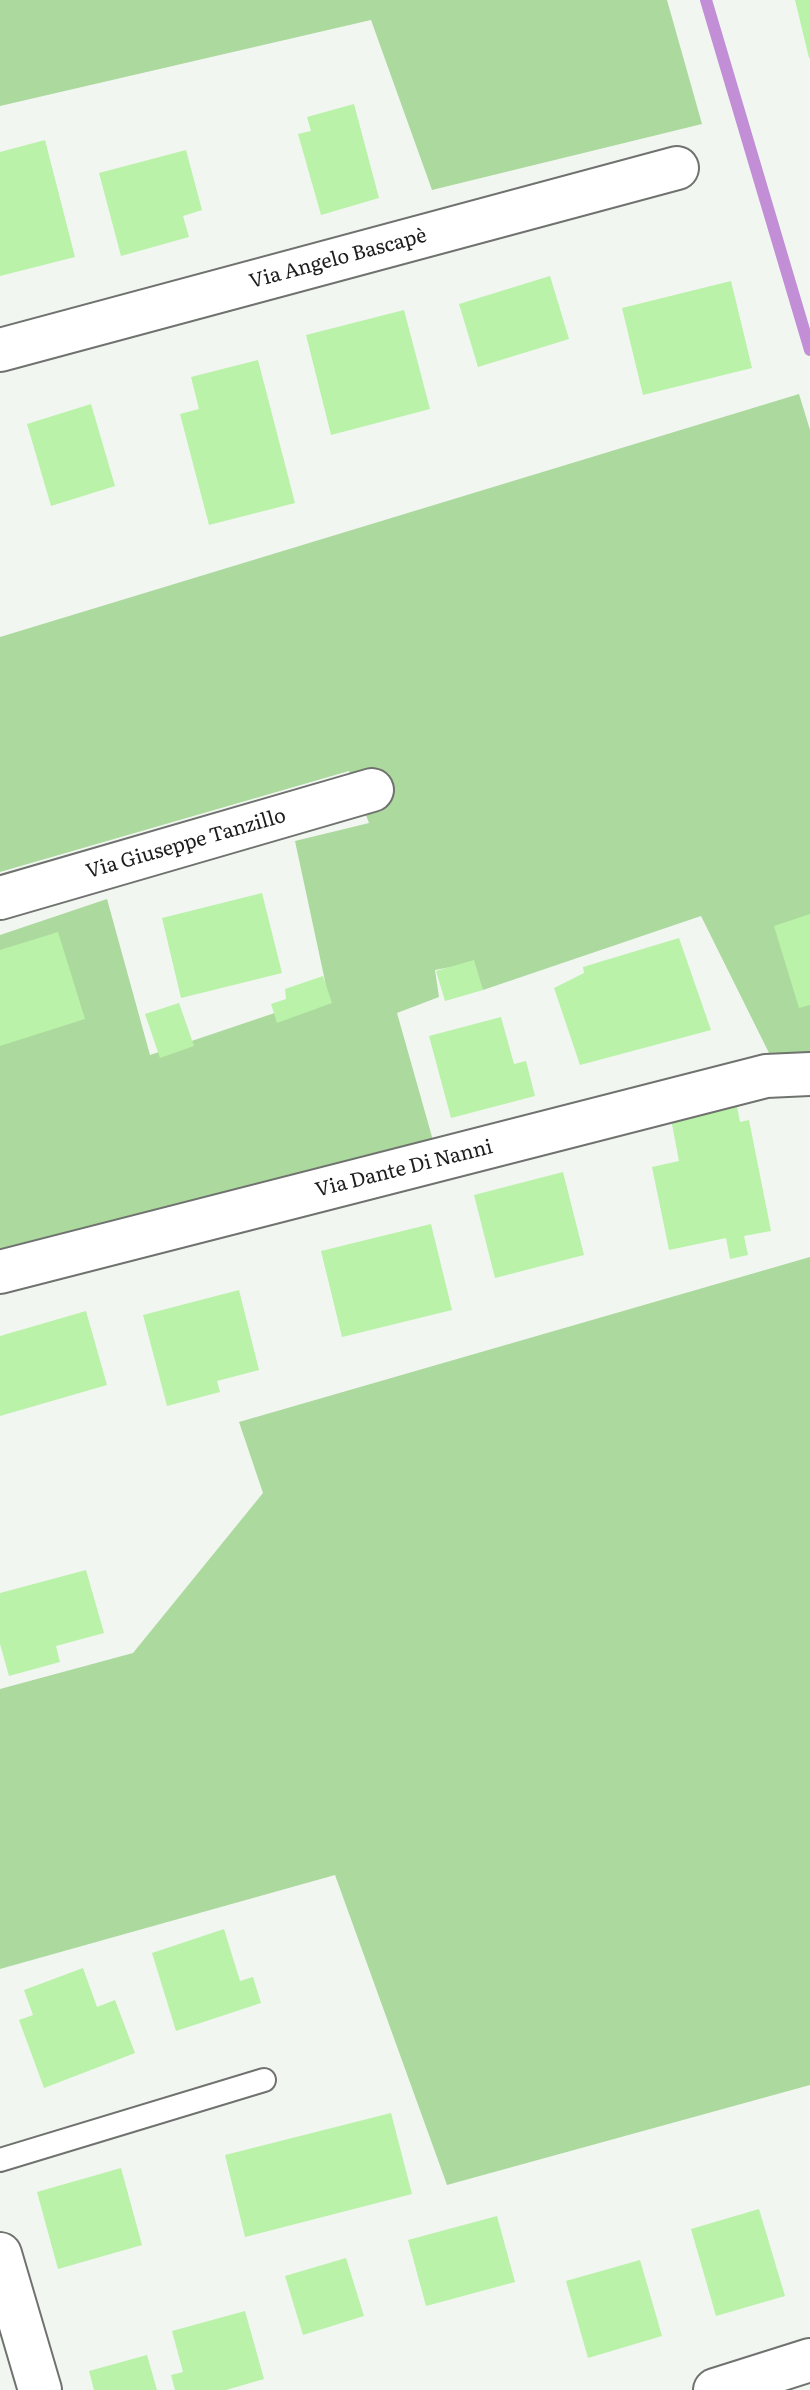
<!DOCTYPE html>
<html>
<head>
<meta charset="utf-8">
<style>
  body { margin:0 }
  canvas { display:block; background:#f2f6f1 }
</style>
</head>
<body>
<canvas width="810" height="2390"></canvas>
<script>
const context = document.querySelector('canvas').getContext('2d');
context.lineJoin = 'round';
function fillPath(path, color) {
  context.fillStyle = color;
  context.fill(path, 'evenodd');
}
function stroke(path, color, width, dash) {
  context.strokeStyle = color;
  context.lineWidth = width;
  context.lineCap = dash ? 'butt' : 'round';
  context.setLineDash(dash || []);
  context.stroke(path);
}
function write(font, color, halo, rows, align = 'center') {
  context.font = font + ' Literata,serif';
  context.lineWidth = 6;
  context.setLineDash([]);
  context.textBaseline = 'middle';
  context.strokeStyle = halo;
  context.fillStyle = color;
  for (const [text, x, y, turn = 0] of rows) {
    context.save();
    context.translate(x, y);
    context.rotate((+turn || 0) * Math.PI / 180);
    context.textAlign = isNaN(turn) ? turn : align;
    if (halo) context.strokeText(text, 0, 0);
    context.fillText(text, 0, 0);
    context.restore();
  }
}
fillPath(new Path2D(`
  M0,0H667L702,124L432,190L371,20L0,106Z
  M799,394L810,430V1055L771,1057L701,916L483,990L472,963L435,970L439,997L397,1013L436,1151L0,1263V935L107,899L150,1055L328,995L295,841L369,823L349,771L0,872V637Z
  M810,1257V2085L447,2185L335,1875L0,1969V1689L133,1653L263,1493L239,1422Z`), '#acd99e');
stroke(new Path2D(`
  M706,0L810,350`), '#c28fd7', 12);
fillPath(new Path2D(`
  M795,0H810V58H809Z
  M354,104L379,198L321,215L298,134L311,131L307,117Z
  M45,140L75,257L0,276V152Z
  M186,150L202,210L183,216L189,237L121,256L99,173Z
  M550,276L569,339L478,367L459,304Z
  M731,281L752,368L643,395L622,308Z
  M404,310L430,409L331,435L306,335Z
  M258,360L295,503L209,525L180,414L199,409L191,377Z
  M91,404L115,486L51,506L27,424Z
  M262,893L282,973L181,998L162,918Z
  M810,914V1005L799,1008L774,926Z
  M58,932L85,1019L0,1046V950Z
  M679,938L711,1030L580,1065L554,988L584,973L583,967Z
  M474,960L483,990L445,1001L436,971Z
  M323,976L332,1003L277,1023L271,1004L286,999L285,989Z
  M179,1003L194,1046L160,1058L145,1014Z
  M501,1017L514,1064L526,1061L535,1096L451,1118L429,1036Z
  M737,1106L740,1122L749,1120L771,1231L744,1236L748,1255L730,1259L726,1238L669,1250L652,1167L679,1161L671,1119Z
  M563,1172L584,1255L495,1278L474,1195Z
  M431,1224L452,1310L342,1337L321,1251Z
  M239,1290L259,1370L217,1381L220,1392L167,1406L143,1315Z
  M86,1311L107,1385L0,1416V1336Z
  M86,1570L104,1633L56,1646L60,1662L9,1676L0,1644V1593Z
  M224,1929L240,1981L253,1977L261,2003L176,2031L152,1953Z
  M83,1968L97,2007L115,2000L135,2053L44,2088L19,2020L33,2015L24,1990Z
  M391,2113L412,2194L245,2237L225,2155Z
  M121,2168L142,2245L58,2269L37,2192Z
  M759,2209L785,2296L716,2316L691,2229Z
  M497,2216L515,2282L426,2306L408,2240Z
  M346,2258L364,2316L303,2335L285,2276Z
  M640,2260L662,2336L588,2358L566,2281Z
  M245,2311L264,2379L226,2390H175L171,2375L183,2372L172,2331Z
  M147,2355L157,2390H94L89,2371Z`), '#b9f2a8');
const lane = new Path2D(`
  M0,2160L264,2080`);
const street = new Path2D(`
  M0,350L677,168
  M0,898L372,790
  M0,1272L766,1076L810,1074
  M0,2254L40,2390
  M715,2390L810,2360`);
stroke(lane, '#6f726e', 26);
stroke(street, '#6f726e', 46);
stroke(lane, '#fff', 22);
stroke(street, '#fff', 42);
write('20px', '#1c1d1c', '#fff', [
  ["Via Angelo Bascapè",338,259,-15],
  ["Via Giuseppe Tanzillo",186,844,-16],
  ["Via Dante Di Nanni",404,1169,-14]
]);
</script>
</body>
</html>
